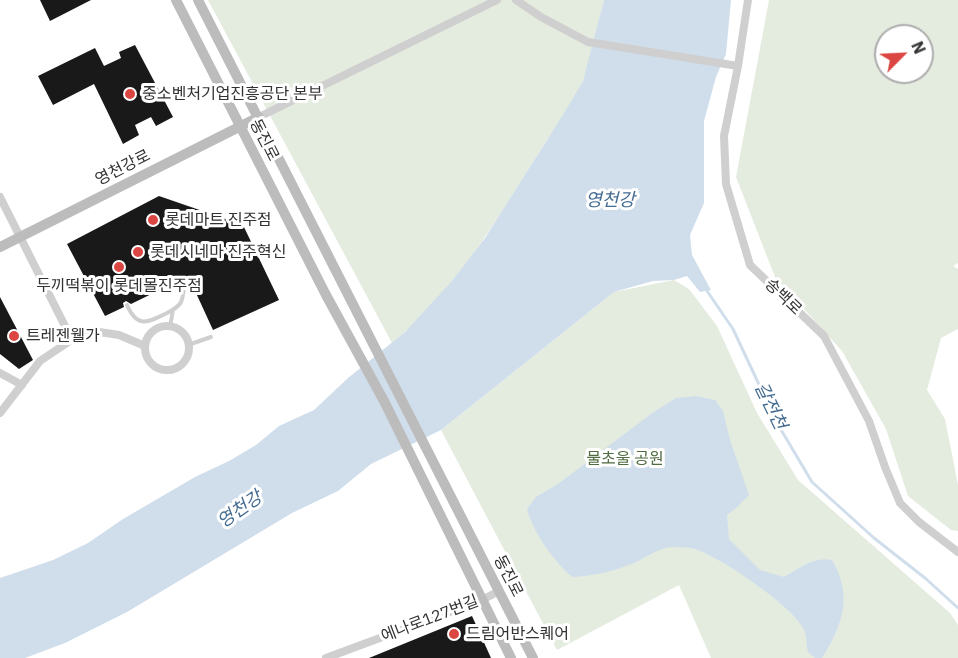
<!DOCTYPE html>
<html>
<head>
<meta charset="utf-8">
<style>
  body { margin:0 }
  #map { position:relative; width:958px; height:658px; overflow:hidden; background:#fff; font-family:"IBM Plex Sans",sans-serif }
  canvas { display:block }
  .north { position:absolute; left:874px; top:24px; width:60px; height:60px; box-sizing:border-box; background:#fff; border:2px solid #adadad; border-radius:50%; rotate:66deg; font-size:16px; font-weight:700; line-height:24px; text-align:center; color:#323232 }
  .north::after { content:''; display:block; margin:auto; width:21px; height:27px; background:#db4642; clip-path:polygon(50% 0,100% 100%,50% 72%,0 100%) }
</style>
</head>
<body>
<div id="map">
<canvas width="958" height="658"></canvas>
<div class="north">N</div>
</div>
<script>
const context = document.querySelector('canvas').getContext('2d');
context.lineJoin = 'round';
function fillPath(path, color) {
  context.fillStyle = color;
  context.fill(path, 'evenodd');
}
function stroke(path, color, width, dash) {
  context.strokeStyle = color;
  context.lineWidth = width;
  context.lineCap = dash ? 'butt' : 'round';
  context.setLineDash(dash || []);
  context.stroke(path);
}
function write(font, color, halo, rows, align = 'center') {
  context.font = font + ' "IBM Plex Sans","Noto Sans KR",sans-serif';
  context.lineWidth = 6;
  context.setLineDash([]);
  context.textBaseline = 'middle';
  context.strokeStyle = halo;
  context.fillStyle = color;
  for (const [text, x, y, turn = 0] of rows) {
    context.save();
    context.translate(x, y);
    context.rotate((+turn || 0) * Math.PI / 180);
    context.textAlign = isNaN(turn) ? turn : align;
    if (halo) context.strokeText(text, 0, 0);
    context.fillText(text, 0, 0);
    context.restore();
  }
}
fillPath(new Path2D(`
  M208,0H604C597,26 593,55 583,80C574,103 553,130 540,151C498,218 454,293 392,343Z
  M769,0H958V263L953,266L958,269V329L941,338L927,390L945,419L958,485V531L951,530L908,496L886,429L842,351L775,277L736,177ZM886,36H922V72H886Z
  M674,280L689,289L717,326L757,413L798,480L950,613L958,625V658H711L679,585L557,650L441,430L614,292Z`), '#e4ebdf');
fillPath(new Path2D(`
  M604,0H731L726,54L716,77L704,121V203L690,235L692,255L711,290L700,292L687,276L674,280L653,281L614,292L441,430L371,464L338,491L292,513L127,612L65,643L25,658H0V578L53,560L88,543L123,519L195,477L229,461L256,445L279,426L314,410L348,378L405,332L452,281L485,238L566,110L583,81Z
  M696,396L715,400L723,411L730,440L749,495L736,508L727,515L729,539L760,570L784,577C800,568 814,556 832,560C853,596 843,624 822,658H815L808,652C806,645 807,636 804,630C796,608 714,552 691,548C685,547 678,547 672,547C658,548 647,557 634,563C615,571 593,576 572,577C553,560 534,534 527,509L536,497L558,484L651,414L676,398Z`), '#d0deec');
stroke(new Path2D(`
  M705,288L733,329L777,423L812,482L874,538L925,578L958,608`), '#d0deec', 3);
fillPath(new Path2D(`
  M40,0H91L50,21Z
  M135,45L173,117L156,126L151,117L135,125L139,135L123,144L94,84L53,105L38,76L95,48L104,66L121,58L119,52Z
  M159,196L243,225L279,300L213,330L196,293L188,290L185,284L180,287L172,284L131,304L126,301L123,303L124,307L105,316L67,244Z
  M0,297L33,360L19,369L0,354Z
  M472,616L491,658H369Z`), '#191919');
stroke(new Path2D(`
  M127,305C137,328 147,323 165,314C171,311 178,308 181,302C183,298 183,293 184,288
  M170,327L173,310
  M188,345L211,337`), '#cfcfcf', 4);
stroke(new Path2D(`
  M516,0L541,17L588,42L738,66
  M748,0L738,66L724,136L726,184L750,265L824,336L869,421L885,467L900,503L919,522L958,552
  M259,117L497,0
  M0,197L72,340
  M145 348a22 22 0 1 1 44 0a22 22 0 1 1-44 0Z
  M0,373L22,385
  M0,413L40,361L86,330L119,335L145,346
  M326,658L482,600L499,591`), '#cfcfcf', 8);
stroke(new Path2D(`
  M176,0L326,295L384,401L511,658
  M198,0L533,658
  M0,247L259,117`), '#bcbcbc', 10);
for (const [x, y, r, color] of [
  [130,94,6,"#db4642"],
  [153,220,6,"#db4642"],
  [138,252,6,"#db4642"],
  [119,267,6,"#db4642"],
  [14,336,6,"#db4642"],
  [454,634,6,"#db4642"]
]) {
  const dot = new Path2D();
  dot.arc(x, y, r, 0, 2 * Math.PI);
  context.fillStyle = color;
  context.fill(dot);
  stroke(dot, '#fff', 2);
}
write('16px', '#323232', '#fff', [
  ["중소벤처기업진흥공단 본부",142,94],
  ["롯데마트 진주점",165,220],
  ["롯데시네마 진주혁신",150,252],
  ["두끼떡볶이 롯데몰진주점",119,286,"center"],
  ["트레젠웰가",26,336],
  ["드림어반스퀘어",466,634]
], 'left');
write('16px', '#323232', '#fff', [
  ["동진로",264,140,63],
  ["영천강로",123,168,-27],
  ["송백로",783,297,44],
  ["동진로",508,576,63],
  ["에나로127번길",430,619,-21]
]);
write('16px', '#516c41', '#fff', [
  ["물초울 공원",625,459]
]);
write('italic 18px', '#446b91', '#fff', [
  ["영천강",610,201],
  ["갈전천",770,406,64],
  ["영천강",240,510,-35]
]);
</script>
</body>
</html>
